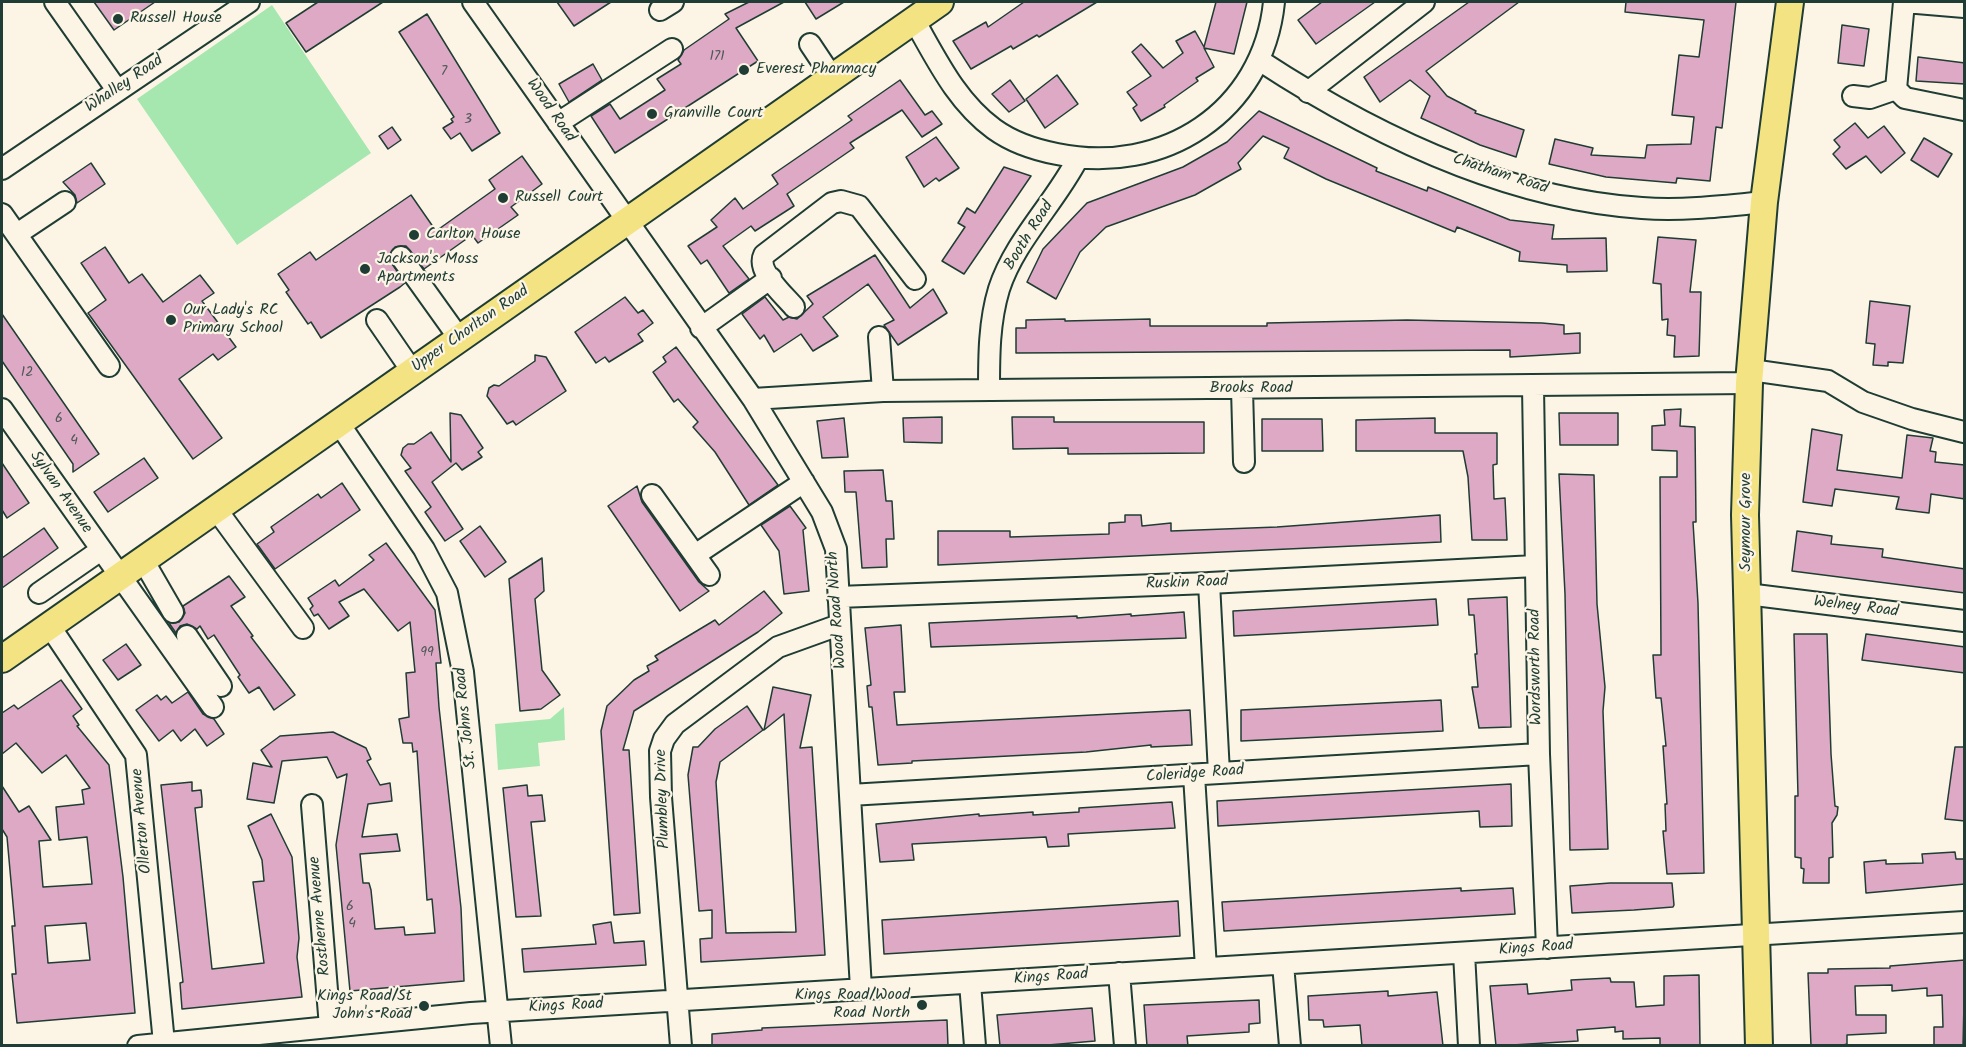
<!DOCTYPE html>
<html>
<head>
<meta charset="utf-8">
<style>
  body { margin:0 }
  #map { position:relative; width:1966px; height:1047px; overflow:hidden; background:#fcf5e5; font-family:Kalam,sans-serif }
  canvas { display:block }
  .frame { position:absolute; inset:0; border:3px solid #1f3d34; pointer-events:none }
</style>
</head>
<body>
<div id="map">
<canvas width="1966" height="1047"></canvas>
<div class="frame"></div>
</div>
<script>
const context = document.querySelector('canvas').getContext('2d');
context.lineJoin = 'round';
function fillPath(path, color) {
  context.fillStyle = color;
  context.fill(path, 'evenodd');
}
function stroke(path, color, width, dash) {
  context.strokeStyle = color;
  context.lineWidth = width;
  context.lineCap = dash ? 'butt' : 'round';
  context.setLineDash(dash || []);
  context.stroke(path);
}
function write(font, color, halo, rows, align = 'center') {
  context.font = font + ' Kalam,sans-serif';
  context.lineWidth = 4.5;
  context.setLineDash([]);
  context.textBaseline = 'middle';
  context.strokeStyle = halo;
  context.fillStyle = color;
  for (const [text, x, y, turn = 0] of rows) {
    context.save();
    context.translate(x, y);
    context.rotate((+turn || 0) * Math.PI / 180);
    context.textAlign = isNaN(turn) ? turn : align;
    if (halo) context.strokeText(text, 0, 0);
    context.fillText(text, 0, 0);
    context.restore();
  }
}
fillPath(new Path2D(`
  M272,5L371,153L237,245L137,99Z
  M564,707L565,740L538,743L540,766L498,770L495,724L550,719Z`), '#a6e7af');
const building = new Path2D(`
  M94,2H155L114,30Z
  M318,2H383L306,52L286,23Z
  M557,2H611L574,26Z
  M749,2H784L736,28L758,61L615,153L591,116L610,104L620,119L665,90L657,79L681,64L678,60L684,50L729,19L725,14Z
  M805,2H844L816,19Z
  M1024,2H1097L1039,37L1037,35L1013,49L1011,46L971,69L953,41L986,22L988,27Z
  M1216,2H1247L1234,54L1204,48L1214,67L1196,78L1198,81L1164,105L1165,107L1141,121L1133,108L1137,105L1127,92L1151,76L1132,52L1141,44L1163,68L1183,53L1176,41L1195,31L1204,47Z
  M1322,2H1375L1316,44L1298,20Z
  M1469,2H1519L1426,71L1447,96L1476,111L1475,113L1524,130L1516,157L1480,145L1421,118L1430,96L1410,80L1380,102L1364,77Z
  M1626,2H1736L1722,128L1716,127L1710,181L1677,178L1676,183L1606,177L1549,164L1555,139L1593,148L1591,155L1645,158L1647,145L1691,144L1694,117L1672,115L1679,55L1699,57L1704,20L1625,12Z
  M427,14L500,133L472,151L460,133L451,139L443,128L453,122L451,119L454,117L399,32Z
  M1842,25L1869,29L1864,66L1838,63Z
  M1918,57L1965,63V84L1916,81Z
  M593,64L602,80L569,102L559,84Z
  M1057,75L1078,104L1045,128L1026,99Z
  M900,80L925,115L932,111L942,124L922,137L902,110L850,143L854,148L787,194L794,206L755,231L751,226L723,246L749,279L729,293L707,260L701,264L688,246L717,227L711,220L735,198L743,209L778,184L772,175L852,120L848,116Z
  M1010,80L1025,101L1009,112L992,94Z
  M1259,111L1377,168L1376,171L1427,191L1428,187L1510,220L1554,225L1552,239L1606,238L1607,271L1567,272V265L1519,261L1520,252L1457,227L1455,232L1326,179L1284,158L1289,148L1263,136L1238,163L1241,169L1195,195L1106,227L1080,252L1056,299L1027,282L1043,249L1087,203L1183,167L1227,142Z
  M1855,123L1868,138L1884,126L1905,153L1881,173L1866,156L1846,169L1833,154L1840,147L1834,140Z
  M392,127L401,140L388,149L379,136Z
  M936,137L959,168L939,181L936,178L924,187L906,157Z
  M1924,138L1952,154L1938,177L1911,160Z
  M522,156L542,184L511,207L518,215L478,243L472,235L424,269L406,246L395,247L389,259L405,283L400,287L321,338L311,322L308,324L286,292L289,290L278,274L310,252L316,260L411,195L436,231L495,189L489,180Z
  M91,163L105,184L77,203L75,195L63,182Z
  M1004,167L1031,176L964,274L942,261L965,227L958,223L967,208L975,213Z
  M1658,237L1696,240L1690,292H1701L1699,356L1674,357L1675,336L1667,335L1668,319L1662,320L1661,284L1653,283Z
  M105,247L129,283L142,274L163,302L200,275L214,293L202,301L236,347L218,360L213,354L179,379L222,438L193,459L88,313L106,300L81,263Z
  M875,255L910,308L933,289L947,313L898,345L884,325L894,320L868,284L823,317L838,336L813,351L801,334L774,352L764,335L760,339L742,314L765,297L783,320L789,317L797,319L813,304L807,296Z
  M625,297L638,313L643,310L653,323L638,334L643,341L609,362L605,357L596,363L575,332Z
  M1870,301L1910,306L1903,363L1888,362V366L1873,365L1875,344L1866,343Z
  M2,314L99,454L73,472V464L2,361Z
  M1065,319V321L1150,319V326H1267V323L1407,320L1542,323L1564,325V334L1580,333V353L1510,357V350L1016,353V328H1026V320Z
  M676,347L778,485L749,505L715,452L693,427L698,422L678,399L674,402L653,372L666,362L663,357Z
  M535,355L546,357L566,391L516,425L513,421L507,424L487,396L489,388L494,385L499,386L535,361Z
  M1681,409L1680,426L1695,427L1696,522H1693L1698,603L1704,873L1667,874L1663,831H1666L1665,804H1667L1663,746H1666L1661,698H1656L1653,655H1661L1660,477H1677V451L1652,450V426L1665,425L1664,410Z
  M450,413L461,415L483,448L478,452L482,457L462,470L456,463L432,482L463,529L445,541L425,512L431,507L405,471L411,468L401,455L403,448L408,444H414L431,432L451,462Z
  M1559,413H1618V445H1560Z
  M942,417V443L904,442L903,418Z
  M1012,417H1054V422H1204V453L1068,454V448L1013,449Z
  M844,418L848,457L822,458L817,421Z
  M1435,418V433H1497V464L1493,465L1494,499L1505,498L1507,540H1472L1468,477L1463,451H1356V420Z
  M1262,419H1322L1323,451H1262Z
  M1812,429L1842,435L1837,470L1902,478L1907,435L1933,438L1930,451L1936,452L1935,462L1965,465V499L1931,494L1929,513L1896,509L1899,497L1835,489L1832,506L1803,502Z
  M144,458L158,478L108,512L94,492Z
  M2,463L29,503L7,518L2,510Z
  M883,470L886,501H892L894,539H886L887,567L862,568L856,492H845L844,471Z
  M1559,474L1594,475L1597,604L1605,687L1603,711L1608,849L1570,850L1565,594Z
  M342,483L360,510L275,569L257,544L274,532L271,527L318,494L321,498Z
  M637,486L642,502L699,582L709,591L680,611L608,506Z
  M790,506L806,528L803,530L809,591L784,594L779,551L761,525Z
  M1125,515H1141L1142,526L1171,523V531L1277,527L1440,515L1441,542L938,565V531H1010V537L1109,534V523L1125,522Z
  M480,526L506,562L485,577L460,541Z
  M44,528L58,548L2,588V558Z
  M1797,531L1832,536L1831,544L1883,549L1882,557L1965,569V593L1792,571Z
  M386,543L435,610L441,663H436L439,707L461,908L464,981L350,991L336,845L347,774L337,778L327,757L282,761L274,803L247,799L253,763L272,767L261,750L280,736L333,732L366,748L371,759L367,761L380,785L390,783L392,801L368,804L362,837L397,834L400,851L360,854L363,883H369L371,890L375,929L404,927L405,935L435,933L432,899L427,900L417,751L413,752L412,743H403L399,719L409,717L406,673L415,672L410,622L398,631L364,589L339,602L349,616L329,629L318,614L314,616L310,609L313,606L308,598L335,580L339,586L374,560L369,555Z
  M542,558L544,591L535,599L542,670L560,695L541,709L520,711L509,579Z
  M229,576L245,597L231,606L253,636L251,637L295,695L274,710L259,687L249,693L238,677L240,675L214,635L208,639L200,626L197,629L187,624L180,626L176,633L169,623L179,622L185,613L183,606Z
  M764,591L782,613L758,632L634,711L623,750H629L640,913L614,915L601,731L607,706L634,680L649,671L647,666L658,660L655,656L715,620L719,625Z
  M1507,597L1511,727L1479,728L1472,687H1478L1475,654H1477L1474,615H1469L1468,599Z
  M1436,599L1438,625L1234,636L1233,611Z
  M1184,612L1186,638L931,647L929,623L1077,616V618L1131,614V616Z
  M901,625L905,692H894L897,725L1190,710L1192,745L1151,747V745L1086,752L912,761V763L878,765L872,707H869L867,686L871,685L865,628Z
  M1794,634H1827L1831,754L1835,806L1838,807L1837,815L1832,823L1833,857L1829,858V883H1803L1804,869L1801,868V858L1795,857V796H1798Z
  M1866,634L1965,647V673L1862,660Z
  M126,644L141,665L118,680L103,660Z
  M61,680L82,709L73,716L79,725L77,726L109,765L123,877L135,1013L17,1023L12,974H16L12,926H15L7,837L2,829V786L19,812L29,806L51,840L39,841L43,887L92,884L87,837L59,840L56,807L84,804L82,790L90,788L66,755L42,773L16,743L2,754V713L14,705L18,709ZM86,923L90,960L48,963L45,926Z
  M773,687L811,695L800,748L812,747L825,955L701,962L700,939L712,938V910L699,911L688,775L693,747H698L715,729L747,706L763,730L720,762L716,782L726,933L796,932L784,714L764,730Z
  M188,692L203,714L214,719L224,734L207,746L195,729L181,741L173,730L159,741L136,710L157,695L161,700L166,696L172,703Z
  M1441,700L1443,731L1241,741V710Z
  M1955,747H1965V821L1945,819Z
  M192,782V791L201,790L202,799V807L195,808L212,969L264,963L253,882L264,881L262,860L248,826L271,814L292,857L299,938L297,957L302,997L182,1009L180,983L183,982L161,785Z
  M1511,784L1512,826L1480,827L1479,811L1218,826L1217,801Z
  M527,785L528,796L542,795L545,821L531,822L541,916L516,917L503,788Z
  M1172,802L1175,828L1068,834L1069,846L1048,847L1046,837L912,844L914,860L880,862L876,824L979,814V816L1033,812V815L1079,812V808Z
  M1955,852L1956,859H1965V884L1866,893L1864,862L1886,860V864L1923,863L1922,854Z
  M1610,883H1672L1674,905L1673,907L1634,910L1572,913L1570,886Z
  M1461,888V891L1513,888L1515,914L1224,931L1222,902Z
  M1178,901L1180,936L884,954L882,920Z
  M611,922L614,943L644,941L646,965L524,972L522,949L596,944L593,925Z
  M1965,960L1963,1046H1934V1027H1943L1942,995L1927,996V988L1892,991V985L1855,986L1856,1015H1886V1033L1847,1035V1044L1840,1046H1811L1808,973H1828V969L1890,968V966Z
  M1699,975L1700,1046H1660V1038L1623,1039V1031L1615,1032V1027L1577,1030L1578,1041L1496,1046L1490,986L1527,984L1528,994L1572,990L1571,980L1610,978L1611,982H1634L1636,1007L1664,1005V976Z
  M1388,991V996L1437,992L1443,1046H1362L1360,1025L1324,1027L1323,1020H1309L1308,996Z
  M1259,1000L1260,1023L1249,1024V1032L1187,1036L1188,1046H1147L1144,1005Z
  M1092,1008L1095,1041L1048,1045L1000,1046L997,1015Z
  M947,1020L948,1046H712V1034L762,1030V1028Z`);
fillPath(building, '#dda9c4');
stroke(building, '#1f3d34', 1.5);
const minor = new Path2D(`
  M55,2L117,90
  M473,2L753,399L822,512L836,549L861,989
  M1904,2L1896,89L1905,98L1964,110
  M1905,2L1964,7
  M660,10L673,2
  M914,20C937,60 956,101 994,129C1012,142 1036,150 1057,154C1163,176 1263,112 1274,2
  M810,44L832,77
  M1259,60C1372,134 1505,199 1642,208C1683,211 1724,206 1764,202
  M1308,92L1424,2
  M1853,96L1870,98L1896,89
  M558,123L672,49
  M2,169L249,2
  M2,214L109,366
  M17,234L65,202
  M401,257L459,338
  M794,307C784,295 756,271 764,255L832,203L841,201L859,206L915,279
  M377,320L412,371
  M701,328L771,278
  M879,337L883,391
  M1751,370L1828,381L1863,402L1912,419L1964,432
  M1533,387L1539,754L1547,948
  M1242,389L1244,462
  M989,390C989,356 989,322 999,289C1015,240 1055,203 1078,158
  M753,399L883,391L1749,383
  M2,409L213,707
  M338,422L424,549L447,593L463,672L501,1046
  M652,495L709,575
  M216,509L303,628
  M695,555L804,482
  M143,560L173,612
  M1209,583L1219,773
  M39,593L101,550
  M1747,594L1964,621
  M838,597L1209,583L1535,566
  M49,625L136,755L164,1043
  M187,636L221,686
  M1194,775L1206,968
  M850,795L1539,754
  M312,805L330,1027
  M1464,953L1469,1046
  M1283,964L1290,1046
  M1119,973L1125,1046
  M970,983L975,1046
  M138,1046L471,1013L1964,922
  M681,1046L661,797L660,751L664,739L675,724L778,647L839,625`);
const major = new Path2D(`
  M2,659L940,2
  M1759,1046L1745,515L1749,383L1764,202L1790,2`);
stroke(minor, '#1f3d34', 24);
stroke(major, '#1f3d34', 30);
stroke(minor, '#fcf5e5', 20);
stroke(major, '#f4e382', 26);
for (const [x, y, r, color] of [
  [118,19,6,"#1f3d34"],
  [744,70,6,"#1f3d34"],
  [652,114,6,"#1f3d34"],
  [503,198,6,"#1f3d34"],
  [414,235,6,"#1f3d34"],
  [365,269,6,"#1f3d34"],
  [171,320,6,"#1f3d34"],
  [922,1005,6,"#1f3d34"],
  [424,1006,6,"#1f3d34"]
]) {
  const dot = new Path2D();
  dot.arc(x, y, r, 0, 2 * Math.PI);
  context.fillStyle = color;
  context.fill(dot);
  stroke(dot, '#fcf5e5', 2);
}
write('14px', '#4e5858', null, [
  ["171",717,58],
  ["7",444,73],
  ["3",468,121],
  ["12",27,374],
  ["6",59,420],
  ["4",74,442],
  ["99",427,654],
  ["6",350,908],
  ["4",352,925]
]);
write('16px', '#1f3d34', '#fcf5e5', [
  ["Russell House",130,19],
  ["Everest Pharmacy",756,70],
  ["Granville Court",664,114],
  ["Russell Court",515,198],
  ["Carlton House",426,235],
  ["Jackson's Moss",377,260],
  ["Apartments",377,278],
  ["Our Lady's RC",183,311],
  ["Primary School",183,329],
  ["Kings Road/Wood",910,996,"right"],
  ["Road North",910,1014,"right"],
  ["Kings Road/St",412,997,"right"],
  ["John's Road",412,1015,"right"]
], 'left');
write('16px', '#1f3d34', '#fcf5e5', [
  ["Whalley Road",125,85,-34],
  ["Wood Road",550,111,55],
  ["Chatham Road",1500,175,18],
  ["Booth Road",1030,236,-58],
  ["Upper Chorlton Road",471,330,-35],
  ["Brooks Road",1251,389],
  ["Sylvan Avenue",60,493,55],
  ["Seymour Grove",1747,522,-90],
  ["Ruskin Road",1187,584,-2],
  ["Welney Road",1856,608,7],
  ["Wood Road North",838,610,-94],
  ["Wordsworth Road",1537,667,-91],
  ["St. Johns Road",467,718,-96],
  ["Coleridge Road",1195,775,-4],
  ["Plumbley Drive",664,799,-92],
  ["Ollerton Avenue",143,821,-95],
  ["Rostherne Avenue",321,916,-95],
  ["Kings Road",1536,949,-4],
  ["Kings Road",1051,978,-4],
  ["Kings Road",566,1007,-3]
]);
</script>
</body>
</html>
